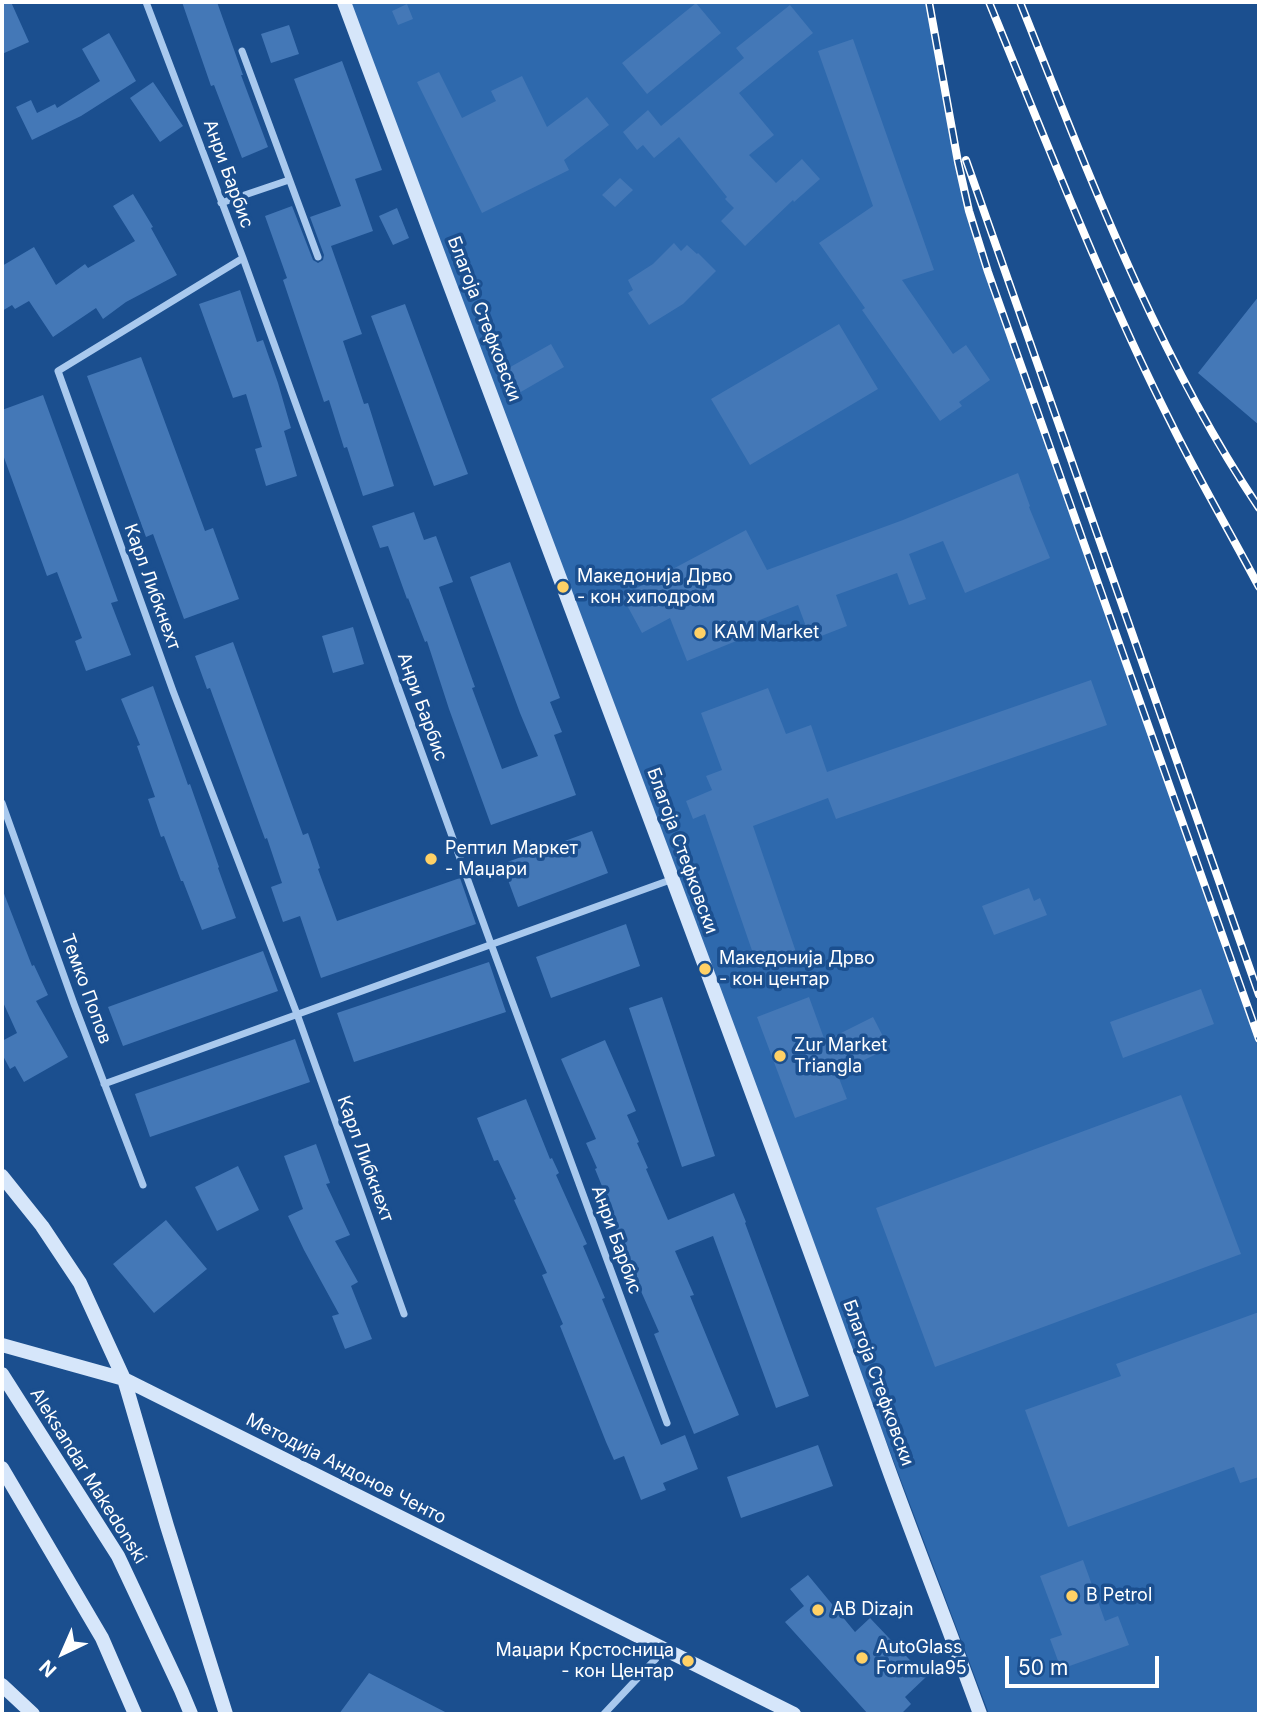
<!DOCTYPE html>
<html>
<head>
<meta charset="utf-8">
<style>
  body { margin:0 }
  #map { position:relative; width:1261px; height:1716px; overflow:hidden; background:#1b4f8f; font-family:Inter,sans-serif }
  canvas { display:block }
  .frame { position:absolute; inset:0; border:4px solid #fff; pointer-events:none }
  .north { position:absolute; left:28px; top:1618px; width:70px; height:70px; -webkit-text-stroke:5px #1b4f8f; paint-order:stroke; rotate:224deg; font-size:19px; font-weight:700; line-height:28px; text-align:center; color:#fff }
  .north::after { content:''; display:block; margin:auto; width:24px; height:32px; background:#fff; clip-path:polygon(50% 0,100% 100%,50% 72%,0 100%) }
  .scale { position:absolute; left:1005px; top:1656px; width:154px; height:32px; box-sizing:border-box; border:4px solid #fff; border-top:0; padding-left:9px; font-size:21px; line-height:24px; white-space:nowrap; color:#fff; -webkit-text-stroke:5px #1b4f8f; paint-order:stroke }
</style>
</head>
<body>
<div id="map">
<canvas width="1261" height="1716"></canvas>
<div class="frame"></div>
<div class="north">N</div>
<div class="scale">50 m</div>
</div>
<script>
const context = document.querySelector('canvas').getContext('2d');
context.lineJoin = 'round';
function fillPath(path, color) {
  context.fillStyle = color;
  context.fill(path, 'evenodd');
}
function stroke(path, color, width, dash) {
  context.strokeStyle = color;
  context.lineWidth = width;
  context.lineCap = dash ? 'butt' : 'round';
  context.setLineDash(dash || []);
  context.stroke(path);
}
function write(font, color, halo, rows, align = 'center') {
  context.font = font + ' Inter,sans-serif';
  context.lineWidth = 7;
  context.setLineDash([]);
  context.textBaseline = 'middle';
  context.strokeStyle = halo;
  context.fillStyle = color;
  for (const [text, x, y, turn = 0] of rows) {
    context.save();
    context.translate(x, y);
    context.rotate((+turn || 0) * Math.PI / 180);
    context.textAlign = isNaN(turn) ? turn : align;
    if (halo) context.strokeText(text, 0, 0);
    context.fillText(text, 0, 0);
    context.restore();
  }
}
fillPath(new Path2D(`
  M344,2H928L958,162L969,211L988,272L1259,1039V1714H989Z`), '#2e69ad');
fillPath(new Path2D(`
  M2,2H11L29,42L2,54Z
  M182,2H217L243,75H241L268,147L242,158L214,85L211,86Z
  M696,3L721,33L647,94L622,63Z
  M407,4L413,19L398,25L392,11Z
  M790,5L813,33L739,93L774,135L749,155L776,183L802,159L820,179L794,202L793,200L745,246L721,221L734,208L725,199L727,197L679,137L654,158L643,145L637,150L623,132L648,110L661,126L744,58L736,48Z
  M289,25L299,54L271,63L261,34Z
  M109,33L136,81L81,116L32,140L16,107L31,100L37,113L55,104L57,108L100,81L82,49Z
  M853,39L934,270L902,280L953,354L966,345L990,380L959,402L962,406L940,421L862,310L865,308L819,243L873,206L818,51Z
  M342,61L382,170L355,179L373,231L331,246L362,334L343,341L364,404L368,403L394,486L363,496L347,447L344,448L329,400L324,402L283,280L287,278L265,216L292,206L313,260L318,263L323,260L324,255L310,217L341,206L294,79Z
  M439,72L462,118L496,101L491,91L522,76L547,127L587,97L609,125L564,160L569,170L482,213L417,82Z
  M153,82L183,126L160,142L130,98Z
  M620,178L633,190L615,207L602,195Z
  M133,194L153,227L151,228L177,275L126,302L103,319L96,308L53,337L29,301L15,309L12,305L2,311V266L34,247L56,285L85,264L88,268L135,241L113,206Z
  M397,208L409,238L393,245L379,216Z
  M674,243L681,251L687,245L697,254L698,253L716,271L683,304L649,325L628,293L633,290L628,280L653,264Z
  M240,290L257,342L263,340L278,383L291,428L284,431L297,476L266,486L255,449L262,447L246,394L233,398L199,304Z
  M1259,296V425L1198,373Z
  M405,304L468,474L434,486L371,316Z
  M839,324L878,389L750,465L711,399Z
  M551,344L564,367L519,393L505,370Z
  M141,357L205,531L213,528L239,599L184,619L153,534L146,537L87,376Z
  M43,395L118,601L111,603L131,655L86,671L75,641L82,638L57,572L47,576L2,452V410Z
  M1018,473L1030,506L1029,507L1050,558L965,593L943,541L909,554L926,599L909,605L897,573L836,595L847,626L811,640L798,605L747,625L751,635L687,661L670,618L642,633L622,596L746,530L767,570L903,520Z
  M414,512L424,540L436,536L453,582L439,587L475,687L472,688L502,769L538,756L520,713L470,577L510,562L560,698L550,702L562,732L554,735L576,795L491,825L449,709L427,641L425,642L408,598L407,599L388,546L380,548L372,526Z
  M353,627L364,664L333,673L322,636Z
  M233,642L303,835L308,833L320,868L318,869L337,921L460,878L476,924L321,978L300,916L283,922L271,887L282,883L267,838L265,839L210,688L207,689L195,656Z
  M1091,680L1107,725L836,819L828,798L753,826L797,955L758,968L705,814L693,819L686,801L712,790L706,776L722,770L701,713L768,688L786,734L811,725L827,772Z
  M153,686L188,785L190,784L219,867L218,868L236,918L202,930L183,881H181L164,836L161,837L148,799L155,797L137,746L140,745L121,699Z
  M592,831L608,873L518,907L502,864Z
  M1029,888L1034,901L1040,898L1047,915L994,935L982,906Z
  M2,891H3L32,966L34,965L48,995L36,1001L68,1057L24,1082L15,1066L10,1069L2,1054V1041L17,1033L2,1000Z
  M626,924L640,966L551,998L536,957Z
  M263,951L278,991L123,1046L108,1007Z
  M489,962L506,1012L354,1062L337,1013Z
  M1201,989L1214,1024L1123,1058L1110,1022Z
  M662,997L715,1156L682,1167L629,1008Z
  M809,997L825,1041L873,1017L889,1048L837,1073L847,1099L795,1118L757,1017Z
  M295,1039L310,1082L150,1137L135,1094Z
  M605,1040L636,1111L627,1115L639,1142L637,1143L648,1168L646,1169L668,1220L734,1193L746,1222L745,1223L809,1396L776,1408L713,1236L675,1251L694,1295L690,1296L739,1415L694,1434L654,1334L659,1332L621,1246L623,1245L612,1219L615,1218L595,1169L597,1168L586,1143L596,1139L561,1059Z
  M1181,1095L1241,1254L935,1367L876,1208Z
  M526,1099L550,1159L552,1158L559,1173L556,1175L587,1244L583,1246L605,1298L602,1299L661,1445L685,1435L698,1469L663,1483L666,1490L641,1500L624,1456L614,1460L606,1442L560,1326L563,1324L542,1275L547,1273L514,1200L516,1199L498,1160L494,1161L477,1118Z
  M316,1144L330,1183L326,1184L350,1235L335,1241L358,1282L351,1286L372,1339L345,1349L332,1316L339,1314L304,1250L288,1216L303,1209L284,1156Z
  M238,1166L259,1210L217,1231L195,1187Z
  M166,1220L207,1269L154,1313L113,1264Z
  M1259,1312V1477L1240,1483L1234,1467L1068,1527L1025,1410L1121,1376L1116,1364Z
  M818,1445L833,1486L741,1518L727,1477Z
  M1083,1560L1105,1621L1118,1616L1129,1645L1061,1669L1050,1639L1062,1635L1040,1576Z
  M808,1575L855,1632L870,1618L926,1677L905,1697L911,1704L901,1714H868L785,1622L804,1606L790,1589Z
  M369,1673L449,1714H339Z`), '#4478b7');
stroke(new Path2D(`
  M146,2L243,258L491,944L667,1423
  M242,51L318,257
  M221,203L289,180
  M243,258L58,371L173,691L297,1014L404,1314
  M2,803L74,1004L143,1185
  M104,1084L673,879
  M604,1714L664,1650`), '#a9c9ee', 7);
stroke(new Path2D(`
  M344,2C525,489 712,975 887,1465C917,1548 950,1631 980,1714
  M2,1176L42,1226L80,1283L124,1379L167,1526L226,1714
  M2,1345L124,1379L794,1714
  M2,1374L118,1556L181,1690L191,1714
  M2,1468L102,1638L135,1714
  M2,1685L33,1714`), '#d6e6fa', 14);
const rail = new Path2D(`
  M929,2L958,162L969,211L988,272L1259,1039
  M989,2C1047,143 1102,286 1171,423C1198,478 1230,532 1259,587
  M1020,2C1089,175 1155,352 1259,508
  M966,160L1259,995`);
stroke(rail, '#fff', 8);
stroke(rail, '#1b4f8f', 5, [16]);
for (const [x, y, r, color] of [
  [563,587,7,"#ffd166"],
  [700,633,7,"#ffd166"],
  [431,859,7,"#ffd166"],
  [705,969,7,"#ffd166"],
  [780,1056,7,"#ffd166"],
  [1072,1596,7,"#ffd166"],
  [818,1610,7,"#ffd166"],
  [862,1658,7,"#ffd166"],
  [688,1661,7,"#ffd166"]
]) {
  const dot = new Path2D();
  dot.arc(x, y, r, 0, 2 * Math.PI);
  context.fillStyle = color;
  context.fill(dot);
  stroke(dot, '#1b4f8f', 2.5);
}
write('18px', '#fff', '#1b4f8f', [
  ["Анри Барбис",228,174,70],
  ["Благоја Стефковски",484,319,69],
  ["Карл Либкнехт",152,587,70],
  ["Анри Барбис",422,707,70],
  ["Благоја Стефковски",682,851,70],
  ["Темко Попов",86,989,70],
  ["Карл Либкнехт",365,1159,70],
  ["Анри Барбис",616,1240,70],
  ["Благоја Стефковски",878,1383,70],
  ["Методија Андонов Ченто",346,1469,27],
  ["Aleksandar Makedonski",88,1476,58]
]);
write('18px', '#fff', '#1b4f8f', [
  ["Македонија Дрво",577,577],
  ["- кон хиподром",577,598],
  ["KAM Market",714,633],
  ["Рептил Маркет",445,849],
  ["- Маџари",445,870],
  ["Македонија Дрво",719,959],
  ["- кон центар",719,980],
  ["Zur Market",794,1046],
  ["Triangla",794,1067],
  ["B Petrol",1086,1596],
  ["AB Dizajn",832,1610],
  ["AutoGlass",876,1648],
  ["Formula95",876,1669],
  ["Маџари Крстосница",674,1651,"right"],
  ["- кон Центар",674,1672,"right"]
], 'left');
</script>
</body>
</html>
